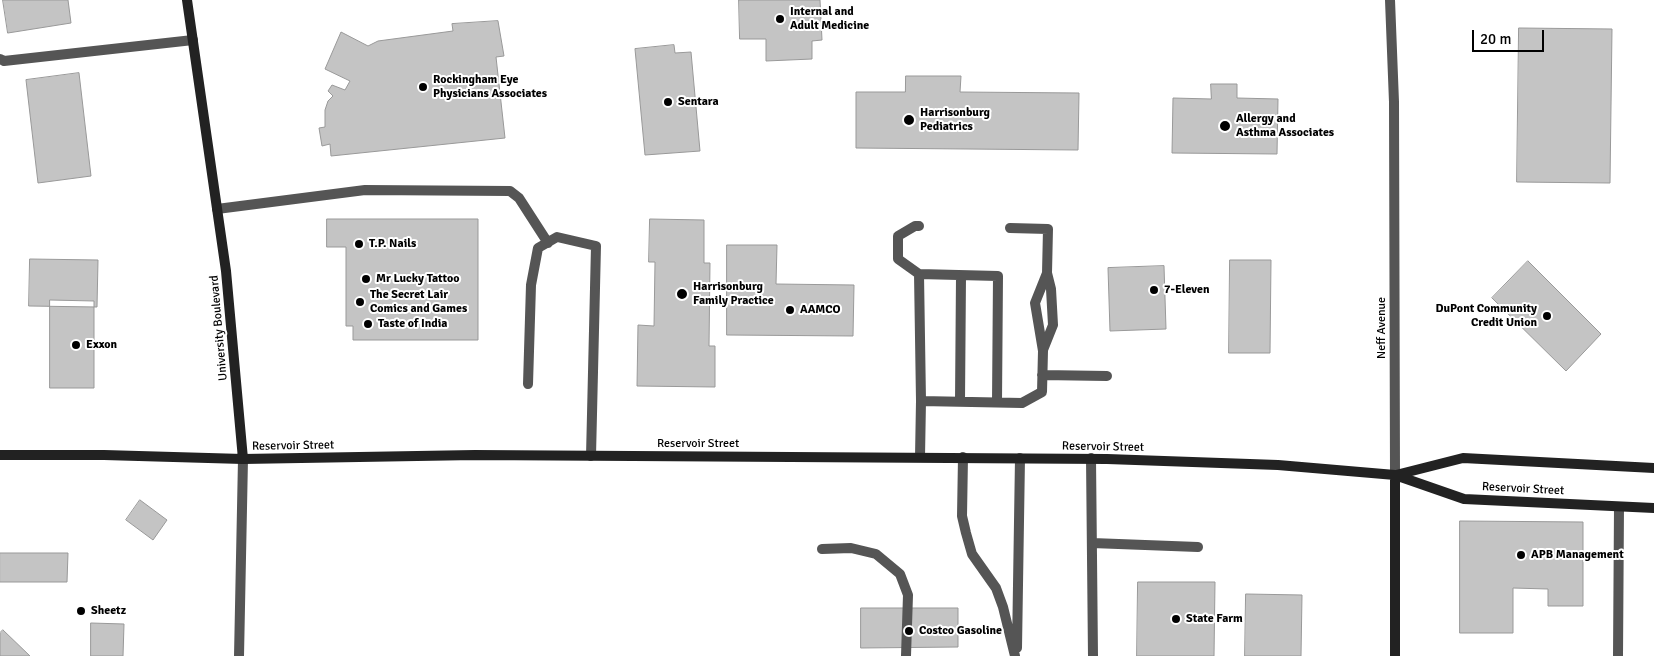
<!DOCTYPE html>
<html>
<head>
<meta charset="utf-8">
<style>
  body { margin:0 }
  #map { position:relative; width:1654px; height:656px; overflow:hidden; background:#fff; font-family:Signika,sans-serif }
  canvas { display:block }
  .scale { position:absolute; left:1472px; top:30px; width:72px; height:22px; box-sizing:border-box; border:2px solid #000; border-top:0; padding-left:6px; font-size:15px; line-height:18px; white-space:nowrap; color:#000; -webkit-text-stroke:4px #fff; paint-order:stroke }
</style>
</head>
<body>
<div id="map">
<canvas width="1654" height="656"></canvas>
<div class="scale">20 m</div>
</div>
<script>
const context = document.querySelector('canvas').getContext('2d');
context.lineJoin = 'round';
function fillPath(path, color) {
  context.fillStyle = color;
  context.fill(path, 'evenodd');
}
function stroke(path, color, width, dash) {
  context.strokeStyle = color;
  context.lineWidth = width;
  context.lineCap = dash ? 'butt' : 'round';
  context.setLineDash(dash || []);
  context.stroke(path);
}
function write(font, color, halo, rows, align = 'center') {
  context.font = font + ' Signika,sans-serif';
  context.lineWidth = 4;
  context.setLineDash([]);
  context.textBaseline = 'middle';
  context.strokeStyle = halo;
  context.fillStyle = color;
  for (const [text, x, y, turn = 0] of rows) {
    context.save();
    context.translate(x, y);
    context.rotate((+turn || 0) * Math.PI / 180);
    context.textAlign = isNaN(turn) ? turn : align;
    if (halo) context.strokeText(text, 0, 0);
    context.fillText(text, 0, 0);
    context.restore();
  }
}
const building = new Path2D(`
  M3,0H68L71,23L8,33Z
  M739,0H820L822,40L812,41V59L766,61V39H740Z
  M498,21L504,56L496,57L505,138L331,156L330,144L322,146L319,128L325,127V110L328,101L333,96L328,91L332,85L345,90L350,81L325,69L341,32L368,46L378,41L453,31L452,24Z
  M1519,28L1612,29L1610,183L1517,182Z
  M674,45L675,53L691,52L700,151L645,155L635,49Z
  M79,73L91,176L38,183L26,80Z
  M906,76H961L960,92L1079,93L1078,150L856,148V92H905Z
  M1211,84H1237V98L1278,99L1277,154L1172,153L1173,98L1211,99Z
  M327,219H478V340H353V326H346V247H327Z
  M650,219L704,220V263H710L709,346H715V387L637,386L638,325L654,326L655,262H649Z
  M727,245H777L776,284L854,285L853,336L727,335Z
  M30,259L98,260L97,307L29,306Z
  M1230,260H1271L1270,353H1229Z
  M1528,261L1601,334L1566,371L1492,298Z
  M1164,266L1166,329L1110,331L1108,268Z
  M50,300L94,301V388H50Z
  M140,500L167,520L153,540L126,520Z
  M1460,521L1583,522V606H1548V589L1513,588V633H1460Z
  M0,553H68L67,582H0Z
  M1138,582H1215L1214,656H1137Z
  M1246,594L1302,595L1301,656H1245Z
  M861,608H958V647L861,648Z
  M91,623L124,624L123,656H91Z
  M3,630L30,656H0V633Z`);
fillPath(building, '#c4c4c4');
stroke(building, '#999', 1);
stroke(new Path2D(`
  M0,59L4,61L193,40
  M217,209L365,190L510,191L519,198L548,243
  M919,226H915L898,236V259L919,274L998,276L997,402
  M1010,228L1048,229L1047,273L1051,289L1053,325L1043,350
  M919,274L921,401L920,457
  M1042,375L1107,376
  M528,384L531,285L538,248L557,237L596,246L591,456
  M921,401L1022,403L1042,392L1043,351L1035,303L1047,273
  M960,401L961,276
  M963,457L962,516L966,533L972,554L996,588L1003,607L1015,656
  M1091,458L1093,656
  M1092,543L1198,547
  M822,549L851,548L876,554L900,574L908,595L906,656
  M1017,648L1020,458
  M1618,656L1619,507`), '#555', 10);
stroke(new Path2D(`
  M1390,0L1394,102L1395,475
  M239,656L243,459`), '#555', 10);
stroke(new Path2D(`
  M187,0L226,271L243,459
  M0,455H104L243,459L475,455L1107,459L1278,465L1395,475L1464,499L1654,508
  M1396,475L1463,458L1654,468
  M1395,656V475`), '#222', 10);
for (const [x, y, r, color] of [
  [780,19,5,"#000"],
  [423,87,5,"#000"],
  [668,102,5,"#000"],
  [909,120,6,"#000"],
  [1225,126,6,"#000"],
  [359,244,5,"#000"],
  [366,279,5,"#000"],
  [1154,290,5,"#000"],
  [682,294,6,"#000"],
  [360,302,5,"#000"],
  [790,310,5,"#000"],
  [1547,316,5,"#000"],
  [368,324,5,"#000"],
  [76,345,5,"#000"],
  [1521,555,5,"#000"],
  [81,611,5,"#000"],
  [1176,619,5,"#000"],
  [909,631,5,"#000"]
]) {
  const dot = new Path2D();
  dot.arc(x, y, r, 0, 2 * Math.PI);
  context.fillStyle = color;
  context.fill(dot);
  stroke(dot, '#fff', 2);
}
write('bold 12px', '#000', '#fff', [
  ["Internal and",790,12],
  ["Adult Medicine",790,26],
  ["Rockingham Eye",433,80],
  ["Physicians Associates",433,94],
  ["Sentara",678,102],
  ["Harrisonburg",920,113],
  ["Pediatrics",920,127],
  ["Allergy and",1236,119],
  ["Asthma Associates",1236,133],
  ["T.P. Nails",369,244],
  ["Mr Lucky Tattoo",376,279],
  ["Harrisonburg",693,287],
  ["Family Practice",693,301],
  ["7-Eleven",1164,290],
  ["The Secret Lair",370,295],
  ["Comics and Games",370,309],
  ["DuPont Community",1537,309,"right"],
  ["Credit Union",1537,323,"right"],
  ["AAMCO",800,310],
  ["Taste of India",378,324],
  ["Exxon",86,345],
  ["APB Management",1531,555],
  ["Sheetz",91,611],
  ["State Farm",1186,619],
  ["Costco Gasoline",919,631]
], 'left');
write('12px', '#000', '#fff', [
  ["University Boulevard",219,328,-95],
  ["Neff Avenue",1382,328,-90],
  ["Reservoir Street",698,444],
  ["Reservoir Street",293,446,-1],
  ["Reservoir Street",1103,447,1],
  ["Reservoir Street",1523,489,3]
]);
</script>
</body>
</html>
